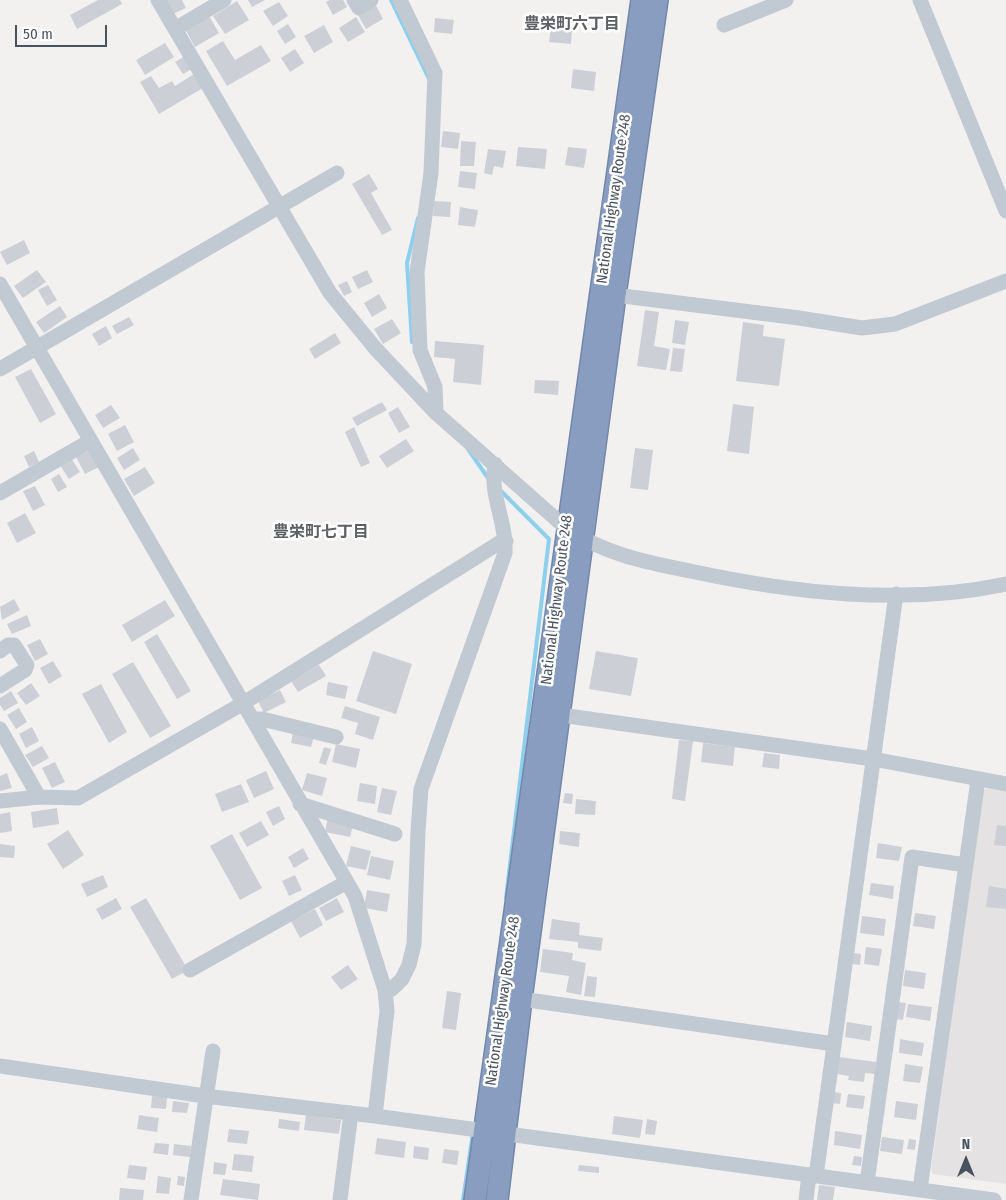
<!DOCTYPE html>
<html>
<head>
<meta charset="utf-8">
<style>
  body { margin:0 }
  #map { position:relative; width:1006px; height:1200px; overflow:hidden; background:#f3f1f0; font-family:"Fira Sans Condensed",sans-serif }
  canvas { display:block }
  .north { position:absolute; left:941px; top:1135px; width:50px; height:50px; -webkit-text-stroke:4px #fff; paint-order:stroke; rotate:0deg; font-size:14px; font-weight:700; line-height:20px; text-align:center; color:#48515e }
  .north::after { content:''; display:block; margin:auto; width:18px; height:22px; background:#48515e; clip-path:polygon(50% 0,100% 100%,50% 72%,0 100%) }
  .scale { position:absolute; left:15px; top:25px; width:92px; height:22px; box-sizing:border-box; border:2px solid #48515e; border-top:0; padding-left:6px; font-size:15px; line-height:18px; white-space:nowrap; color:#48515e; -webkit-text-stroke:4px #fff; paint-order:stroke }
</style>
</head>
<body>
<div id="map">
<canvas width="1006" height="1200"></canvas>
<div class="north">N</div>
<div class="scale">50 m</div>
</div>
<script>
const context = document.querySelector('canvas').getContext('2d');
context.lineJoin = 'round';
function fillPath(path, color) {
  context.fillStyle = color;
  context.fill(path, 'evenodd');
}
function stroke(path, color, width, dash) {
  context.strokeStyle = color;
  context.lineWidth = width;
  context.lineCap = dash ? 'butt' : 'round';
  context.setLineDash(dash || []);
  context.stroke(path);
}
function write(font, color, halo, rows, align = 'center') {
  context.font = font + ' "Fira Sans Condensed","Noto Sans JP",sans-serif';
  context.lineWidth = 5;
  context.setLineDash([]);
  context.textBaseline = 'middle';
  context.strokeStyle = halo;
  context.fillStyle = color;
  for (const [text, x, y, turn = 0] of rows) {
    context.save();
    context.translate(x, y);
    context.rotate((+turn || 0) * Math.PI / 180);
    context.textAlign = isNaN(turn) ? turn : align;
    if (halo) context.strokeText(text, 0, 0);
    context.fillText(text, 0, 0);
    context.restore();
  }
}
fillPath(new Path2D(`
  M988,788L1006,791V1184L933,1174L931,1170L982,791Z`), '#e4e2e2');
stroke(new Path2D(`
  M391,0L429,79
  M412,342L407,263L418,218
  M468,449L488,478
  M500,490L549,539L506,898
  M463,1200L473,1133`), '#8dcfed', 4);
fillPath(new Path2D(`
  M98,0H120L122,4L77,29L70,15Z
  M166,0H182L186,8L173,14Z
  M248,0H265L252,7Z
  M330,0H343L347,7L333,15L326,2Z
  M237,1L249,20L225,34L213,16Z
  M279,2L288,16L273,26L263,11Z
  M376,5L383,19L366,29L358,15Z
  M209,16L219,33L195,47L185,29Z
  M356,17L365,32L348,42L339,28Z
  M435,18L454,20L452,34L434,32Z
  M288,24L296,37L285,44L277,31Z
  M324,25L333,42L314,53L304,36Z
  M551,27L572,29L571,44L549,42Z
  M223,41L235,60L261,45L271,61L227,86L206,51Z
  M165,43L174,57L145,75L136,60Z
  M295,49L304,63L290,72L281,58Z
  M185,56L192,69L183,74L175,62Z
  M573,69L596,72L594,91L571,88Z
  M194,74L203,88L159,114L140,82L151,76L159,88L172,81L175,86Z
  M443,131L460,133L458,149L441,147Z
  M461,141L476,142L474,166H460Z
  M518,147L547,149L545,169L516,166Z
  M568,147L587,149L584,168L565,165Z
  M488,149L506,151L503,168L494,166L492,175L484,173Z
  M460,171L477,173L475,189L458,187Z
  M369,174L378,189L371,193L392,230L382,235L352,184Z
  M434,201L451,202L450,217L433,216Z
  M460,207L478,210L475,227L458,225Z
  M24,240L30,253L7,265L0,252Z
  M37,270L46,282L23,298L14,286Z
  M367,270L373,282L358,289L352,277Z
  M347,281L352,292L344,296L338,285Z
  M48,285L57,300L47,306L38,290Z
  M379,294L387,308L372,317L364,303Z
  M60,306L67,317L44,333L36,322Z
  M645,310L659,312L654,346L670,349L666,370L637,366Z
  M129,317L134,325L117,334L112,326Z
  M392,319L401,333L383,344L374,329Z
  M675,320L689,322L685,345L672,343Z
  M743,322L764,325L763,336L785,339L779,386L736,381Z
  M106,326L112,338L99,346L92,334Z
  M335,333L341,343L315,359L309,349Z
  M435,341L484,345L481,385L453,382L455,359L434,357Z
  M673,348L685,349L682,372L670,371Z
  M31,369L56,414L40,423L15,377Z
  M535,380L559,381L558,395L534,393Z
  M382,402L387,410L357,426L352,418Z
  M733,404L754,407L749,454L727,451Z
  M111,405L120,418L103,428L95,415Z
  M398,407L410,427L399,433L388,413Z
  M125,425L134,442L117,451L108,434Z
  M354,427L370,463L361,467L345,432Z
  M406,439L414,451L387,468L379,456Z
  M133,448L140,460L124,470L117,458Z
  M635,448L653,450L648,490L630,488Z
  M90,450L99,467L85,474L76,457Z
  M34,451L39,462L29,467L24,456Z
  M71,458L80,472L69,479L60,465Z
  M145,467L155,483L134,496L124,479Z
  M59,474L67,487L58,492L51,479Z
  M35,486L45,505L33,511L23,491Z
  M25,513L36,533L17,543L7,523Z
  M14,599L20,610L2,620L0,607Z
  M165,600L175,616L132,642L122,625Z
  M27,615L31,626L12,634L7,624Z
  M157,634L191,691L177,699L144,642Z
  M40,639L48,654L35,661L27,645Z
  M373,651L412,664L396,714L356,701Z
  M596,651L638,658L631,696L589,689Z
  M53,661L62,676L49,684L40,668Z
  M133,662L171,726L150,738L112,674Z
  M319,665L326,676L298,692L291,681Z
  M328,682L348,686L345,699L326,695Z
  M31,683L40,696L26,705L17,693Z
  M101,684L127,732L109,743L82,694Z
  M280,690L286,702L264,713L258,701Z
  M11,691L18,703L4,711L0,705V698Z
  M345,706L380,717L373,740L355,734L358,723L341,718Z
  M19,708L27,722L16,729L7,715Z
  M32,727L39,741L26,748L19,734Z
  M293,732L314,737L311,747L291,743Z
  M679,740L693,741L685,801L672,799Z
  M703,743L735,747L733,766L701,762Z
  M336,744L360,749L356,768L332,762Z
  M42,746L49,758L33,767L25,755Z
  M324,747L331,749L326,765L319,763Z
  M764,753L780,755L779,769L762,767Z
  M55,762L65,782L52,788L42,768Z
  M266,771L274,789L254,798L246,780Z
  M7,773L12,788L0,791V776Z
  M307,773L327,778L322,796L302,790Z
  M360,783L377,786L375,804L357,801Z
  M241,784L249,802L222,812L215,794Z
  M382,788L397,791L391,815L377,812Z
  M565,793L573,794L572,804L563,803Z
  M576,799L596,801L595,815L575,814Z
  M279,806L285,819L273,826L266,812Z
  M57,808L59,824L33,828L31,812Z
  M10,812L12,831L0,833V814Z
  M328,816L354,821L350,837L325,832Z
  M261,821L269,835L247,847L239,833Z
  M997,825L1006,826V846L994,845Z
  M68,830L84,855L63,869L47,844Z
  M560,831L580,833L579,847L559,844Z
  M232,834L262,888L240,900L210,846Z
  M878,843L902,847L899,861L876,858Z
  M0,844L15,846L14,858L0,857Z
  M351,846L371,851L366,870L346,866Z
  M303,848L309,859L294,868L288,857Z
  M371,856L394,861L390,880L367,875Z
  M103,875L108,887L87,897L81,884Z
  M295,875L302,890L289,896L282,881Z
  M871,883L894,886L893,899L869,895Z
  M989,886L1006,889V909L986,907Z
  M367,890L390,894L387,912L364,908Z
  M116,898L122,909L102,920L96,909Z
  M146,898L188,970L172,979L130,907Z
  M337,898L344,912L326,921L319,908Z
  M315,909L323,925L300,938L291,921Z
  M915,913L936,916L934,929L913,926Z
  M862,916L886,919L884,936L860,933Z
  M552,919L580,923L579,935L603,938L601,951L578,948V942L549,939Z
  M866,947L882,949L879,966L864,964Z
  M543,949L573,953L572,960L586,963L581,995L566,992L569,976L540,972Z
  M853,953L861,954L860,965L852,964Z
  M348,965L358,979L341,990L331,977Z
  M905,970L926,973L924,989L903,986Z
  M587,976L597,977L595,997L584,996Z
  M447,991L461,993L456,1030L442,1028Z
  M897,1002L906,1003L903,1020L895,1019Z
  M908,1004L932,1007L930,1021L906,1017Z
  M847,1022L872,1026L870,1041L845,1037Z
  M900,1039L924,1043L922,1056L899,1053Z
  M839,1057L876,1062L875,1074L865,1073L864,1082L848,1080L849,1076L837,1074Z
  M905,1064L923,1067L920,1083L903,1081Z
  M834,1092L841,1093L840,1104L832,1103Z
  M848,1094L865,1096L863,1109L846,1107Z
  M152,1096L167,1097L166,1109L151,1108Z
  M173,1101L189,1103L187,1113L172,1112Z
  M896,1101L918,1104L916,1120L894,1117Z
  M139,1115L159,1118L157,1132L137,1129Z
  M306,1115L341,1120L339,1134L304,1130Z
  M614,1116L643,1120L640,1138L612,1134Z
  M279,1119L300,1122L299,1131L278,1128Z
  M647,1119L657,1121L655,1135L645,1134Z
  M229,1129L249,1131L247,1144L227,1142Z
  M835,1131L862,1135L860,1149L834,1145Z
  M882,1137L904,1140L902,1154L880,1151Z
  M377,1138L406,1142L404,1158L375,1154Z
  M909,1139L916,1140L915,1150L907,1149Z
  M155,1143L169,1144L168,1155L153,1153Z
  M174,1144L191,1146L190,1157L173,1155Z
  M414,1146L429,1148L428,1160L413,1158Z
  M444,1149L459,1151L457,1165L442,1163Z
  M234,1154L254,1156L252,1172L232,1170Z
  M854,1156L862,1157L861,1166L852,1165Z
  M214,1162L227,1164L225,1175L213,1174Z
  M129,1165L147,1167L145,1180L127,1178Z
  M579,1165L599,1167V1173L578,1171Z
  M158,1176L171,1178L169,1194L156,1193Z
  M178,1176L185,1177L184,1186L177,1185Z
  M223,1179L260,1184L258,1200L220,1195Z
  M819,1185L835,1187L833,1200H817Z
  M120,1188L144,1190L143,1200H119Z`), '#cccfd6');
const highway = new Path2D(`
  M475,1200C529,800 586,400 642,0
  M497,1200L521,999L615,295L657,0`);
stroke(highway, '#7388ab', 24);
stroke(new Path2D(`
  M158,0L330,293L375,348L436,413L566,528C604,554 646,562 690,571C793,593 902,606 1006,584
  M354,0L359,8L371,0
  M400,0L435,73L431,173L417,272L420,350L435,387L436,413
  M920,0L1006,211
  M724,25L786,0
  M175,29L224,0
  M0,284L355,896L385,990L387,1011L375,1116
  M615,295L799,318L862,328L895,324L1006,281
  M0,369L337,173
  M0,493L90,441
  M0,651L8,645H14L27,665L25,670L0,686
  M561,715L873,759L1006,784
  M252,719H262L336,737
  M0,729L39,797
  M0,801L39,797L78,798L242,704L499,543L506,541
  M300,804L395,834
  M190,970L345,883
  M385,990L392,989L402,979L409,965L414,944L418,831L421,789L505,553C507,522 489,495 495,464
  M521,999L834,1044
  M0,1066L205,1096L375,1116L994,1200
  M816,1176L896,594
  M867,1183L912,857L966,865
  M920,1189L978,780
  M191,1200L213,1051
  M340,1200L351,1113
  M806,1200L809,1175`), '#c1c9d2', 15);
stroke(highway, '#889dbf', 21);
write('15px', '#48515e', '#fff', [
  ["National Highway Route 248",614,199,-82],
  ["National Highway Route 248",557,600,-83],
  ["National Highway Route 248",503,1001,-82]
]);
write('bold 16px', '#5d6065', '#fff', [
  ["豊栄町六丁目",572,25],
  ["豊栄町七丁目",321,533]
]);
</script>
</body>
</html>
